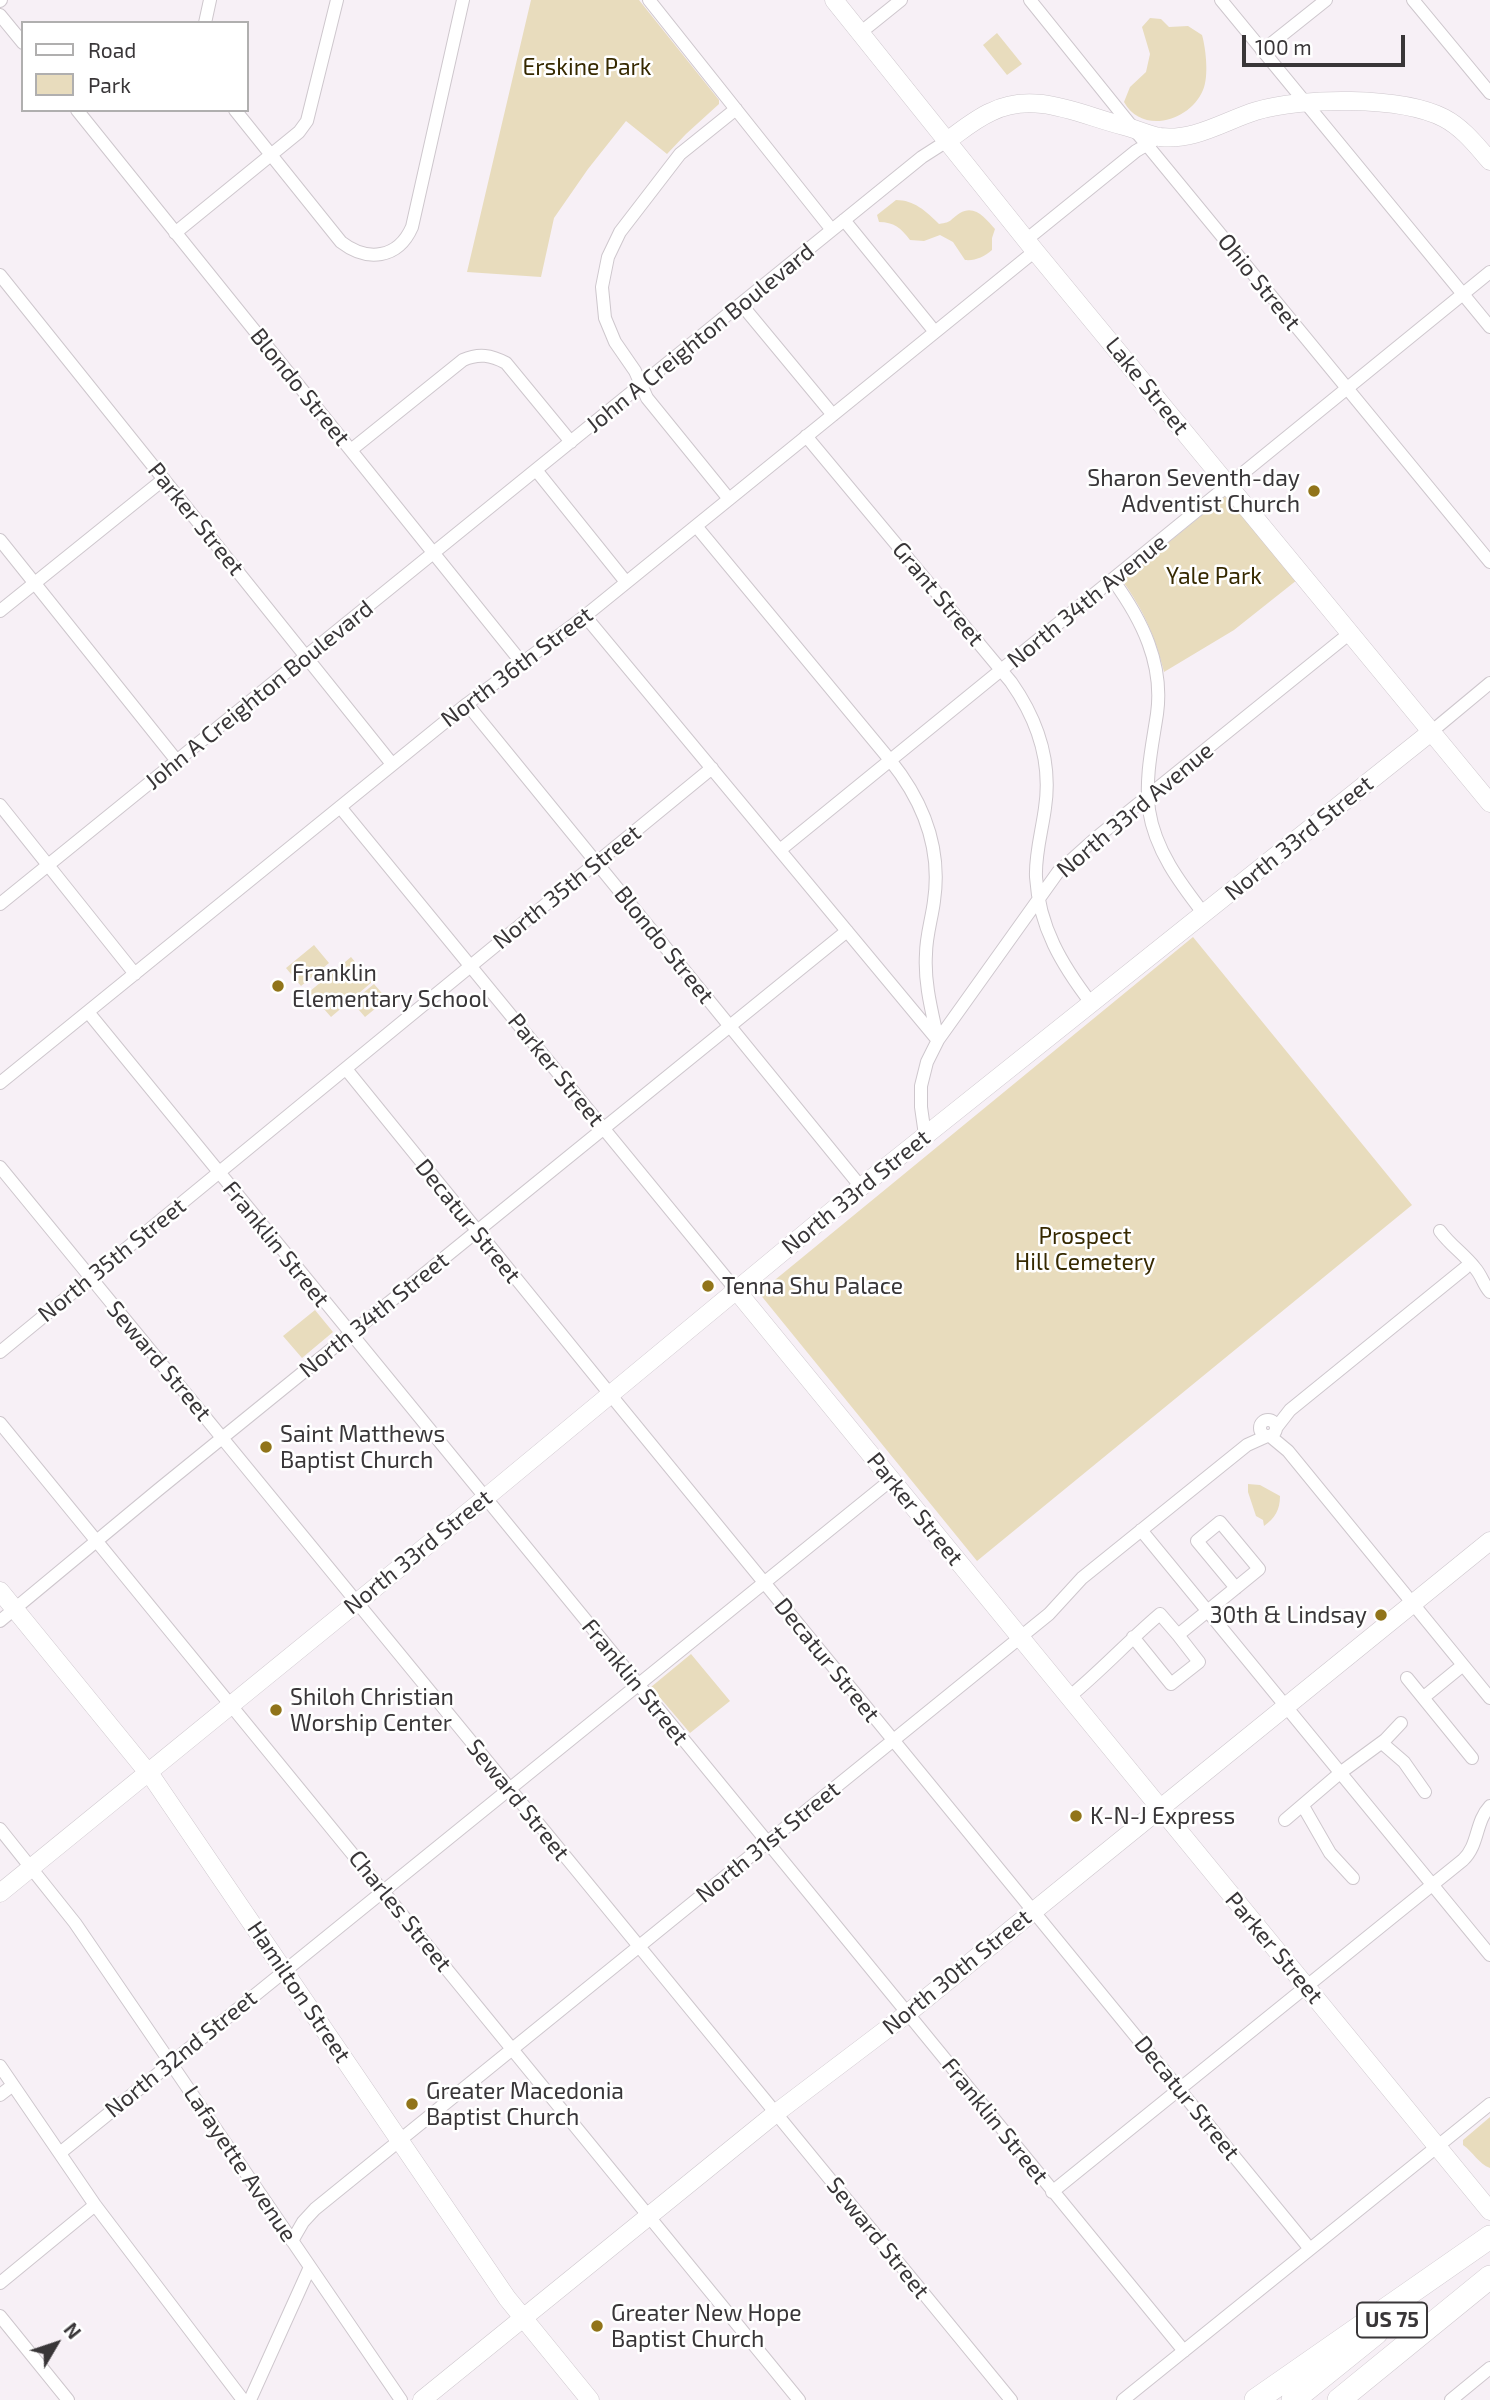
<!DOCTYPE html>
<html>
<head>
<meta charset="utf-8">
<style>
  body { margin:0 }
  #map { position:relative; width:1490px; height:2400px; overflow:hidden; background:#f7f0f6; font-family:"Exo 2",sans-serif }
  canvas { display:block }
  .legend { position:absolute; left:21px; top:21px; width:228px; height:91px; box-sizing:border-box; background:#fff; border:2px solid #b0afaf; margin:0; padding:9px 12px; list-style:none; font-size:21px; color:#393638 }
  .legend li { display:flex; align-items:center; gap:14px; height:35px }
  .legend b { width:35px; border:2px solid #b0afaf }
  .north { position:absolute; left:21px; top:2309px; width:70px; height:70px; -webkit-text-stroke:5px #fff; paint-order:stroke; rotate:51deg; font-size:19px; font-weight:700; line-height:28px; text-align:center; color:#393638 }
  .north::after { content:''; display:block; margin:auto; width:24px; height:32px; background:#393638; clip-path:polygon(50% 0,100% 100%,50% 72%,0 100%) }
  .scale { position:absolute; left:1242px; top:35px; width:163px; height:32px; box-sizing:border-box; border:4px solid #393638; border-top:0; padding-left:9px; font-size:21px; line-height:24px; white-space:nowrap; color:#393638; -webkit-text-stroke:5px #fff; paint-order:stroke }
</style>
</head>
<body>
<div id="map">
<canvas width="1490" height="2400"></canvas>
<ul class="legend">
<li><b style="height:9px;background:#fff"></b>Road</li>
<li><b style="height:19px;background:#e8dcbd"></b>Park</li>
</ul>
<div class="north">N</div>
<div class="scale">100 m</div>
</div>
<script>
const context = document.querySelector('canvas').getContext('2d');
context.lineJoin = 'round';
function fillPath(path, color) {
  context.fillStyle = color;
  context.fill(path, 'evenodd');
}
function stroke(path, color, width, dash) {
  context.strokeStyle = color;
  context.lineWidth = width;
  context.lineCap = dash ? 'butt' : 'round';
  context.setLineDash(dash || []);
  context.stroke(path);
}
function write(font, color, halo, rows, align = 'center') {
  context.font = font + ' "Exo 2",sans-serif';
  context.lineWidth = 5;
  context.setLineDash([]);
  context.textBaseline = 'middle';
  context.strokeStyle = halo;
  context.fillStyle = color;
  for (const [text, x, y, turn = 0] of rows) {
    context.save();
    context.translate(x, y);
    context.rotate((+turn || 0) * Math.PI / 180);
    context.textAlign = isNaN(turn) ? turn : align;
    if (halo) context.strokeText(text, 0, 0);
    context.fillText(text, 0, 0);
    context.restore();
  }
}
fillPath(new Path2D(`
  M531,0H639L719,100V104L686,134L667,154L626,121L588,169L554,218L541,277L467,272Z
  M1150,18L1161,19L1169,27L1188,26L1202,35C1206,49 1209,77 1203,90C1191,120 1143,136 1124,102L1130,87L1146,72L1150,54L1142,27Z
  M997,33L1022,64L1007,75L983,45Z
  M896,200C914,200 926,211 939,224C953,222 949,220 960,213C975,204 986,219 995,229L992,238V250C984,257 975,261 965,260L953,242L940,235L924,241L910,240C901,228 894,222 879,222L877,215Z
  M1227,495L1297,580L1234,630L1164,672C1155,636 1144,611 1122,580Z
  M1193,937L1412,1205L977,1561L759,1293Z
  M314,945L329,963L301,986L286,968Z
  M351,957L372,982L331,1017L309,992Z
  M374,984L387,999L365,1017L352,1002Z
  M315,1310L333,1332L302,1358L283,1336Z
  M1248,1484L1260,1485L1280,1496C1280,1510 1275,1518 1264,1526L1263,1520L1256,1516L1248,1492Z
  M691,1654L730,1701L690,1733L651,1687Z
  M1490,2117V2168C1479,2164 1473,2152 1463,2145V2140Z`), '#e8dcbd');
const street = new Path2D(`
  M649,0L832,230
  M1030,0L1133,128L1490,562
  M1221,0L1490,327
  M1413,0L1490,93
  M0,1L1,0
  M0,15L23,43
  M205,23L210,0
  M860,33L901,0
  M1262,51L1326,0
  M77,110L522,663
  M235,110L341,242C367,262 398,259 412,227L463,0
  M844,220L935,332
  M175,233L299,132L307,121L337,0
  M1026,240L1136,151L1153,141
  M0,275L392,764
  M741,304L833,415
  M806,436L1011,682C1037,719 1052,762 1045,808C1042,831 1035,854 1036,877C1039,927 1062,965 1091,1003
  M351,450L463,360C479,353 491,355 506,363L571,442
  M536,470L626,582
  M729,499L647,398L635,371L615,342L605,318L602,287L608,257L620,232L680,154L736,109
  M696,526L890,760C923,801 942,847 934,901C932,918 926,936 926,954C924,983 932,1012 938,1040
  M0,540L177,761
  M1113,580C1142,620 1164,664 1157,714C1152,747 1145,777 1149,810C1155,850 1180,883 1204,914
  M0,611L164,479
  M585,616L935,1037
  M467,704L861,1187
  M1431,732L1490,683
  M0,805L135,974
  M340,807L736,1290
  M780,850L1490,272
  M0,904L922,157L947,141
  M88,1012L1184,2351
  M346,1069L618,1404L1310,2249
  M0,1083L467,704L585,616L1035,251
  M925,1135L921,1107V1086L927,1062L938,1040L1058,872L1096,838L1350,633
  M0,1167L1011,2400
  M1440,1231C1450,1245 1464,1254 1475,1268C1482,1276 1483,1284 1490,1292
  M0,1352L712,768
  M1260 1428a8 8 0 1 1 16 0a8 8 0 1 1-16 0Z
  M0,1423L799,2400
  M1276,1428L1290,1410L1465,1268
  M1270,1436L1288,1451L1490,1698
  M1141,1530L1490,1955
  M0,1621L158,1490L847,931
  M1133,1637L1171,1684L1199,1662L1178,1635
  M1407,1678L1472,1758
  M1069,1697C1101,1671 1128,1641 1160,1614L1178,1635C1205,1613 1232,1591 1259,1569L1220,1522L1197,1541L1236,1588
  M1424,1697L1463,1665
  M1382,1743L1404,1762L1425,1792
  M1303,1806L1330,1853L1353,1878
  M1285,1820L1340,1773L1385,1740L1401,1723
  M0,1829L75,1923L401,2400
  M0,2066L95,2205L243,2400
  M0,2095L13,2085
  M60,2153L891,1480
  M1052,2192L1463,1860C1479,1845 1475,1822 1490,1806
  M292,2241L303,2222L315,2209L1049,1614L1082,1578L1247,1445L1267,1436
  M0,2283L95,2205
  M0,2316L68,2400
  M250,2400L310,2267
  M1123,2400L1490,2104
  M1451,2400L1490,2368`);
const secondary = new Path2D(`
  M834,0L1035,251L1490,803
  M947,141C961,131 975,119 991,112C1035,90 1080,115 1124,126C1136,129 1148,135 1160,137C1195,141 1224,121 1256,111C1302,97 1401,96 1444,118C1463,128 1476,145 1490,161
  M736,1290L1490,2211
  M0,1591L154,1780L507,2298L590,2400
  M0,1893L484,1499L861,1187L1431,732
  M422,2400L776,2113L908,2013L1490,1541`);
const highway = new Path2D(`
  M1256,2400L1490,2237
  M1293,2400L1376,2333
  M1339,2400L1490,2277`);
stroke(street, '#cec7cd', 14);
stroke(secondary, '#cec7cd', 19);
stroke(highway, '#cec7cd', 24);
stroke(street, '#fff', 12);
stroke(secondary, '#fff', 18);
stroke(highway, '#fff', 23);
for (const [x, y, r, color] of [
  [1314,491,7,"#91741a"],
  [278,986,7,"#91741a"],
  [708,1286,7,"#91741a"],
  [266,1447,7,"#91741a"],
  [1381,1615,7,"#91741a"],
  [276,1710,7,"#91741a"],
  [1076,1816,7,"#91741a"],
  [412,2104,7,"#91741a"],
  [597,2326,7,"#91741a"]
]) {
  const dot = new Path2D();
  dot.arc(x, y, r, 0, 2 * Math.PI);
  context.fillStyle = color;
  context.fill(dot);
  stroke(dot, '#fff', 2.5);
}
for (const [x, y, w] of [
  [1392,2320,70]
]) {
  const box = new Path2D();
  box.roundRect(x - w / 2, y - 17.5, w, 35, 5);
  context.fillStyle = '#fff';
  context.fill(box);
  stroke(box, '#393638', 2);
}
write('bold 21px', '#393638', null, [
  ["US 75",1392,2320]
]);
write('23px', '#362900', '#fff', [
  ["Erskine Park",587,67],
  ["Yale Park",1214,576],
  ["Prospect",1085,1236],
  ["Hill Cemetery",1085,1262]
]);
write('23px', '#393638', '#fff', [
  ["Ohio Street",1259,282,51],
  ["John A Creighton Boulevard",700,338,-39],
  ["Lake Street",1147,386,51],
  ["Blondo Street",300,387,51],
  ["Parker Street",196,519,51],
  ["Grant Street",938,594,50],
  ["North 34th Avenue",1087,601,-39],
  ["North 36th Street",517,667,-37],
  ["John A Creighton Boulevard",259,695,-39],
  ["North 33rd Avenue",1135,810,-40],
  ["North 33rd Street",1299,838,-39],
  ["North 35th Street",567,887,-39],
  ["Blondo Street",664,945,51],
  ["Parker Street",556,1070,51],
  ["North 33rd Street",856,1192,-39],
  ["Decatur Street",468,1221,51],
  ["Franklin Street",276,1244,51],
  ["North 35th Street",112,1260,-39],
  ["North 34th Street",374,1315,-39],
  ["Seward Street",159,1361,50],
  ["Parker Street",915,1509,51],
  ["North 33rd Street",418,1552,-39],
  ["Decatur Street",827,1660,51],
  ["Franklin Street",635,1682,51],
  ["Seward Street",518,1800,51],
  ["North 31st Street",768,1842,-39],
  ["Charles Street",400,1911,51],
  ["Parker Street",1274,1948,50],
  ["North 30th Street",957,1972,-39],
  ["Hamilton Street",299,1992,56],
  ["North 32nd Street",181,2054,-39],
  ["Decatur Street",1187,2098,51],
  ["Franklin Street",995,2121,51],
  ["Lafayette Avenue",240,2164,56],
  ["Seward Street",878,2238,51]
]);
write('23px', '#393638', '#fff', [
  ["Sharon Seventh-day",1300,478,"right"],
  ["Adventist Church",1300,504,"right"],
  ["Franklin",292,973],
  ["Elementary School",292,999],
  ["Tenna Shu Palace",722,1286],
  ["Saint Matthews",280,1434],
  ["Baptist Church",280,1460],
  ["30th & Lindsay",1367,1615,"right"],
  ["Shiloh Christian",290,1697],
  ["Worship Center",290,1723],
  ["K-N-J Express",1090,1816],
  ["Greater Macedonia",426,2091],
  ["Baptist Church",426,2117],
  ["Greater New Hope",611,2313],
  ["Baptist Church",611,2339]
], 'left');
</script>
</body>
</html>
